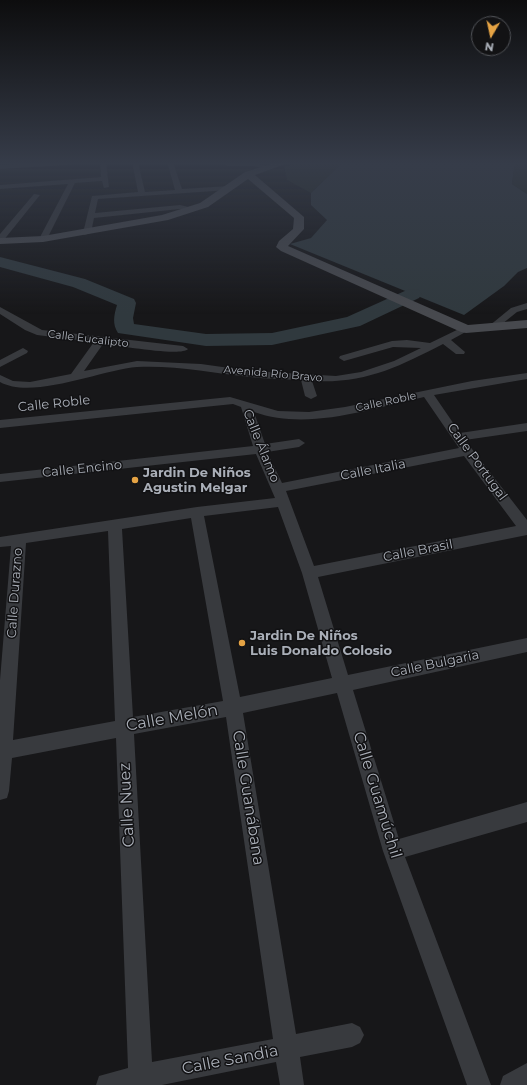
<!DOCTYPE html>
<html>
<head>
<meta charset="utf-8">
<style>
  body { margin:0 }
  #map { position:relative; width:527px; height:1085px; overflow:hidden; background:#171719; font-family:Montserrat,sans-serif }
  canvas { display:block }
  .north { position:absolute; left:471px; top:16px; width:40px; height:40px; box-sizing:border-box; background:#121214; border:1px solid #4f5156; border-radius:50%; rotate:189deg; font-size:11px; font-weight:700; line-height:16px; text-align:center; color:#aaafb8 }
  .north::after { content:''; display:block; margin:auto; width:14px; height:18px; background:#e5a344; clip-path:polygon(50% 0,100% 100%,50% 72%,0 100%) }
</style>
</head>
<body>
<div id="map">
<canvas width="527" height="1085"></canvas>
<div class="north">N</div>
</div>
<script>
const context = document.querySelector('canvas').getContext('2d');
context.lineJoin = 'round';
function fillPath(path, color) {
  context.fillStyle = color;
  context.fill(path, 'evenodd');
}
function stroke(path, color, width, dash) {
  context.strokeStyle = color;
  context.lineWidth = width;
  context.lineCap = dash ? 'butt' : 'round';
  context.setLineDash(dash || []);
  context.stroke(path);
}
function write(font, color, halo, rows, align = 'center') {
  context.font = font + ' Montserrat,sans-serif';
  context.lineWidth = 3;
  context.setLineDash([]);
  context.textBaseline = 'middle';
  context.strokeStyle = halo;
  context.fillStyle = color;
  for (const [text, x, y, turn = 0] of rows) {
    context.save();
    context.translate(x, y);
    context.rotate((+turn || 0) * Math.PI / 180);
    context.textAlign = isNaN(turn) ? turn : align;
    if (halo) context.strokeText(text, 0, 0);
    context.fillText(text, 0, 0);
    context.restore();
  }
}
fillPath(new Path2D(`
  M300,162H343L311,193L287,180L284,167Z
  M515,162H527V194L512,184Z`), '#222922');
fillPath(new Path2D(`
  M343,162H515L512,184L527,194V268L518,272L504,286L464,315L290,244L311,238L327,220L311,205V193Z`), '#30393e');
fillPath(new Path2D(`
  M0,257L85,279L134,299L136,303L133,318L134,324L206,334L272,333L347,317L407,290L413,289L419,290L422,294L419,298L360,326L272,345L206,346L118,333C112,324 114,315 117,305L73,287L0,267Z`), '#30393e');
fillPath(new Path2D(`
  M55,162H84L81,164L0,169V165Z
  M100,162H106L109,187L104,188L102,181L75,183L46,241L39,239L68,184L0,189V185L101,177Z
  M132,162H138L145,192L175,190L167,162H173L182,189L229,186L232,188L229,190L98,199L95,213L180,205L197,209L193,211L180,209L94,218L91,233L84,235L83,233L92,196L138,192Z
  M221,162H254L269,167L266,169L254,166H228Z
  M34,194L40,195L3,241H0V234Z
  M527,303V309L517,312L497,328L494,329L489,326L511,308Z
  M0,307L42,330L183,346L188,349C181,357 117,345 103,344L84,371L137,361L201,364L251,371L336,376L361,372L394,361L421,348L393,347L344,361L339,358L340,356L392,341L407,340L430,343L463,327L466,326L471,329L451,340L465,352L464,354H456L443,344C398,367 365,384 312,381L317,396L311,399L305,396L301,380C284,379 267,379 250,377C213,373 174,365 137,367C101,370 32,400 0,382V375L13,381L30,382L71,374L94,342L37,335L25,330L0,314Z
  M23,348L28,351L27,353L0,367V360Z
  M527,373V379L434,395L460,433L527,423V431L465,440L527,520V535L318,577L348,675L527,638V652L353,690L399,839L527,802V822L405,857L491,1085H467L383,851L337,693L243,713L296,1034L352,1023L360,1027L364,1035L360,1043L352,1047L300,1057L304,1085H280L276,1062L162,1085H96L99,1076L128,1068L116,738L12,758L9,791L7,798L0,800V680L11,546L0,547V537L197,507L275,498L256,454L0,482V474L253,446L241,407L233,404L0,428V420L230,397L278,411L309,412L345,407L472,381ZM424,397L459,448L282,483L267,452L299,447L305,443L299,439L265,444L254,412C308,431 369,409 424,397ZM464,456L516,526L314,566L286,491ZM278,507L302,573L332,678L240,697L204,516ZM191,518L223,701L133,717L122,529ZM108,531L115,721L13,740L26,543ZM226,717L273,1039L152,1062L134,734Z
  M527,1063V1085H500L503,1076Z`), '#383a3e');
fillPath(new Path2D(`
  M277,162H291L255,175L304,217V229L288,246L468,325L527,320V328L466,333L461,332L281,251L276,247L279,241L293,229L294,218L248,179L208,207L168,220L43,242L0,244V238L43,236L162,215L200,203L245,172Z`), '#47494e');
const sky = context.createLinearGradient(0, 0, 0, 314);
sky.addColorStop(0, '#0d0d0e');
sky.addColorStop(0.52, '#363c49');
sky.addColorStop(1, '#363c4900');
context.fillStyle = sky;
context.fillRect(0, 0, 527, 314);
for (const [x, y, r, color] of [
  [135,480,4,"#e5a344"],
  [242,643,4,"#e5a344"]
]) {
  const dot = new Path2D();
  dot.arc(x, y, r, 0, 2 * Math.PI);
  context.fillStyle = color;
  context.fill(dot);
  stroke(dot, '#121214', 1.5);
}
write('11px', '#aaafb8', '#121214', [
  ["Calle Eucalipto",88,339,7],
  ["Avenida Río Bravo",273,374,5],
  ["Calle Roble",386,402,-12]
]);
write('13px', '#aaafb8', '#121214', [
  ["Calle Roble",54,404,-6],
  ["Calle Álamo",261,446,68],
  ["Calle Portugal",477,462,54],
  ["Calle Encino",82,469,-6],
  ["Calle Italia",373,470,-11],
  ["Calle Brasil",418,551,-11],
  ["Calle Durazno",15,593,-86],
  ["Calle Bulgaria",435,664,-12]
]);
write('bold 13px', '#aaafb8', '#121214', [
  ["Jardin De Niños",143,473],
  ["Agustin Melgar",143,488],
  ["Jardin De Niños",250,636],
  ["Luis Donaldo Colosio",250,651]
], 'left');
write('16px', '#aaafb8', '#121214', [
  ["Calle Melón",172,718,-10],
  ["Calle Guamúchil",377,795,73],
  ["Calle Guanábana",248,798,81],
  ["Calle Nuez",127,805,-93],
  ["Calle Sandia",230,1060,-11]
]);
</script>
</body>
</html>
